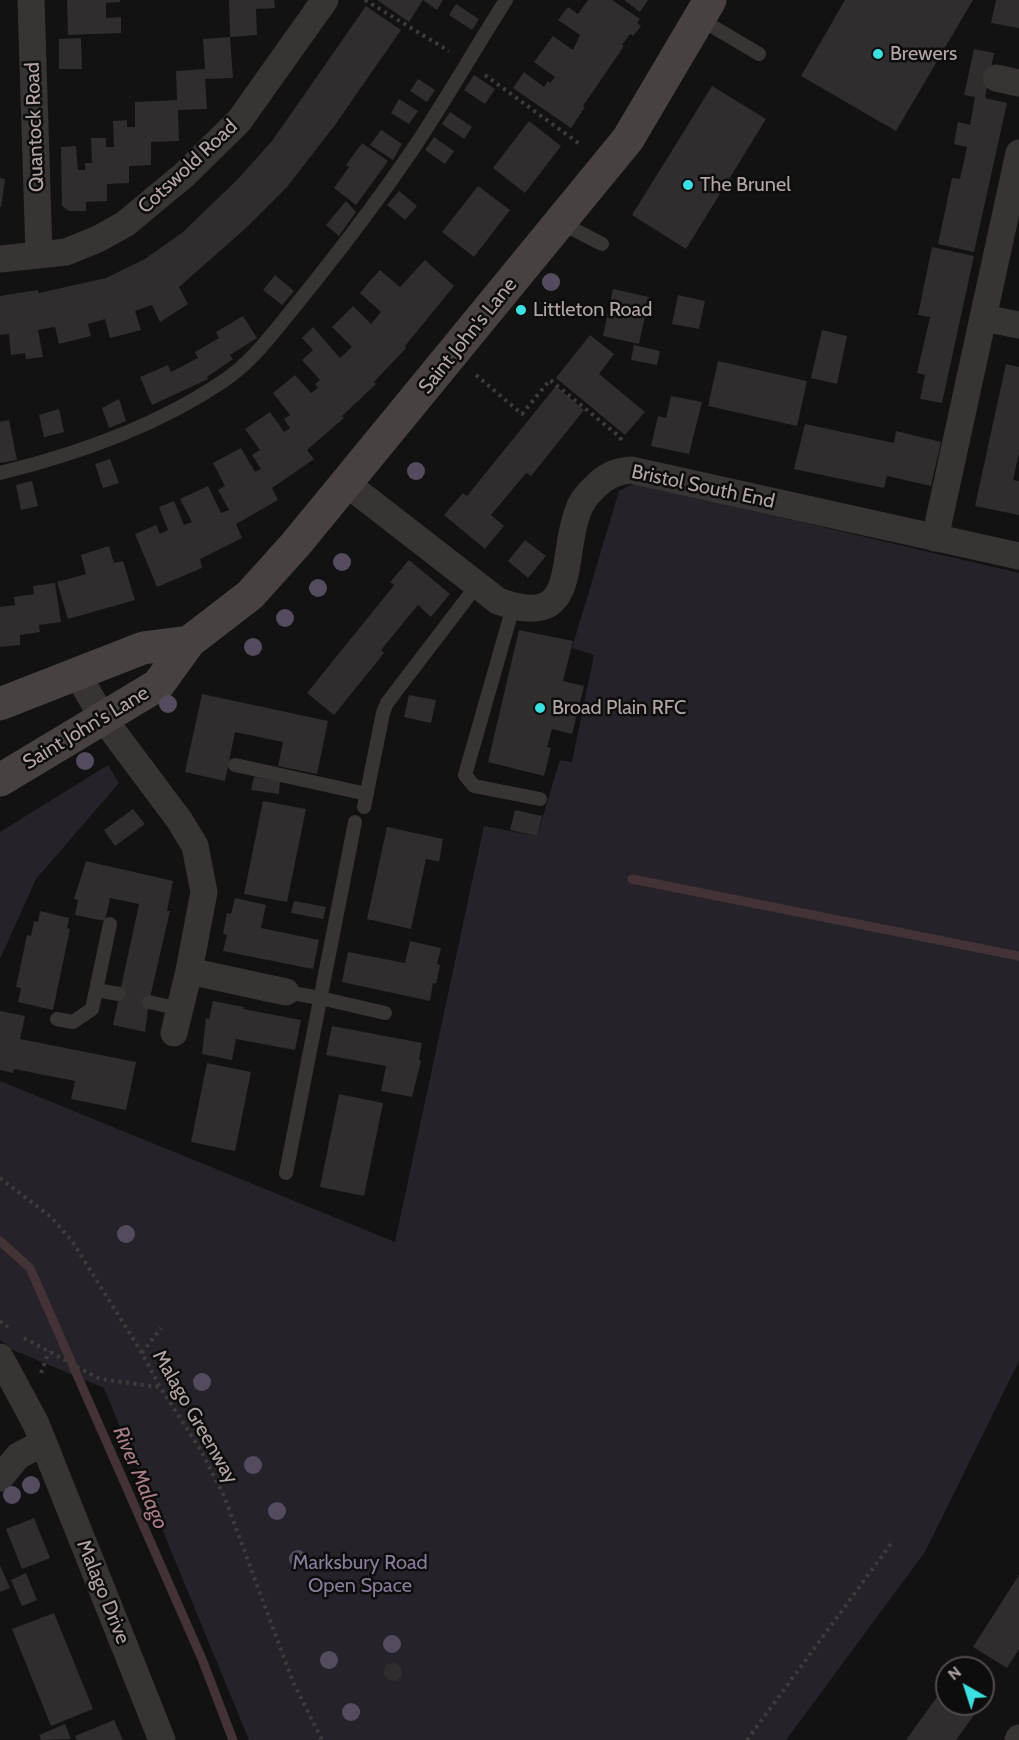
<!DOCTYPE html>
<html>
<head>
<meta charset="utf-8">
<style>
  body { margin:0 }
  #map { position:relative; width:1019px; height:1740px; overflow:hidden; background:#131212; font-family:Cabin,sans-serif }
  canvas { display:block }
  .north { position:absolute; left:935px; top:1656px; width:60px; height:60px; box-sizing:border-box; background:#0e0d0d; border:2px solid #504a49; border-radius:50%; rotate:321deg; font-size:16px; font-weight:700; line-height:24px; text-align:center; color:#b2a5a4 }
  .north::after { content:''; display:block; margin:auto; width:21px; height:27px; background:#3be1e2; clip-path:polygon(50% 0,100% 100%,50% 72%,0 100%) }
</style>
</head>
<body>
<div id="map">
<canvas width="1019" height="1740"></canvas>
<div class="north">N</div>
</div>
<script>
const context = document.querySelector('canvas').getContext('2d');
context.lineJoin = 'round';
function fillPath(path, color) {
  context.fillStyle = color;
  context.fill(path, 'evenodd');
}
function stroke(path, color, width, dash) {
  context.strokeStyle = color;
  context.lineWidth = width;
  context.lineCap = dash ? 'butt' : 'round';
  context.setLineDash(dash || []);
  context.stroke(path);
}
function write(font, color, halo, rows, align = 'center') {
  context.font = font + ' Cabin,sans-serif';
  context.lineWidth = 5;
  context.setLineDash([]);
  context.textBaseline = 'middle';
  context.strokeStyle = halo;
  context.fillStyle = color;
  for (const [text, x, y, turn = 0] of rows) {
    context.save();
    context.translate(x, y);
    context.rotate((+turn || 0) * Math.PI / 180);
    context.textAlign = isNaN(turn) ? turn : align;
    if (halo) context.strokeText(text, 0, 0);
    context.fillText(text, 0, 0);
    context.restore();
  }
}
fillPath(new Path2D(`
  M635,483L1019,573V1361L925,1552L786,1740H249L104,1388L13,1350L0,1340V1081L395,1242L484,826L537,836L560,760L572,762L594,655L572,648L619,491Z
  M108,765L119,783L36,879L0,959V832Z`), '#26222a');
stroke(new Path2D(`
  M632,879L1019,956
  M0,1241L30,1268L202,1659L233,1740`), '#433337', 9);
fillPath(new Path2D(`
  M67,0H120V2L106,3V18L121,17V33L68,35Z
  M229,0H274L275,8L256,9L257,35L230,37L233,78L205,79L207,109L178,110L179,141L151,142V165L129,166V183L107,184V201L86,202V211H69L62,206L61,147L76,146L78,170H85V163H92L91,138H106V147H114L113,121L127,120V127H135V102L177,100L176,71L205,69L203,39L230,37Z
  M377,0H443L437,10L423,0L409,22Z
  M588,0H612L640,19L637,23L641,26L633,36L630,34L622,45L624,46L583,106L585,107L571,128L513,88L524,72L544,87L548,81L550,83L555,77L534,62L553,36L573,50L580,35L558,20L568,7L578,14Z
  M624,0H648L640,12Z
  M845,0H973L896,131L801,76Z
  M996,0H1019V28L991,23Z
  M456,4L479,19L472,30L449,15Z
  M366,6L401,30L335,125L287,187L246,228L179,287L188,304L160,322L152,305L135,311L141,330L110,338L105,319L88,324L91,336L59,344L55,327L38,330L43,357L26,359L25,353L11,355L9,334L0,335V296L38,290L39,293L106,278L145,259L183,232L238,179L272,141Z
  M81,38L82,69H59V39Z
  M974,49L994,53L985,98L1007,103L974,252L938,244L952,178L960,179L967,147L954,144L958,122L970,125L975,97L964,95Z
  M474,75L495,89L485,104L464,90Z
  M418,79L435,90L427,102L410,91Z
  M712,86L766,119L686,249L632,215Z
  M399,99L418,111L409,124L391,113Z
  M450,112L472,127L464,139L442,124Z
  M529,121L561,146L525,193L493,168Z
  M381,130L402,144L393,160L370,145Z
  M434,137L454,151L445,164L425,150Z
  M362,143L388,161L356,205L334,188L349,167L346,165Z
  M0,178L5,179L1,207H0Z
  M478,186L510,210L474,257L442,232Z
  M399,191L417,206L405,220L387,205Z
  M346,201L356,212L339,236L326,225Z
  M932,247L974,256L942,403L920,399L925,375L917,373L930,317L918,315Z
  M425,260L454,286L405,346L406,348L374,382L376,384L342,416L344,418L307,450L314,459L272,488L278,500L236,524L242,538L200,559L202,568L157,587L135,534L156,525L160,534L168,530L159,507L174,501L184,525L192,522L180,499L208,486L221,513L229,510L218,490L225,486L213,463L241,448L255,472L261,469L252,455L260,450L245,429L270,412L284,432L290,428L284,419L290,415L273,393L295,375L311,393L318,388L315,384L320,380L302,360L313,350L302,338L313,327L340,358L352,347L332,327L353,306L371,324L381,312L360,293L369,282L380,270L400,287Z
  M275,275L294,291L282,305L263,290Z
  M613,289L649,297L639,344L603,336Z
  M678,295L705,301L699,329L672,324Z
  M243,316L257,338L230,355L233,359L207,377L208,379L152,405L140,377L168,365L171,372L198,358L195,352L219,338L216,332Z
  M822,330L847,336L837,384L811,378Z
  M590,335L614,354L599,374L645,412L625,435L556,378Z
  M634,345L660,351L657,365L631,360Z
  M718,361L807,381L797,426L708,406Z
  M1006,364L1019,367V453L1013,480L1019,481V515L975,506Z
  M556,386L584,410L531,476L526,473L491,515L504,526L485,549L444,515L463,493L467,496Z
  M671,396L702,402L689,454L651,446L658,416L666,418Z
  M119,399L126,421L109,428L102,408Z
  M59,409L64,432L44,437L39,415Z
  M9,420L17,460L0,463V422Z
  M805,424L894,443L896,431L941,442L931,486L887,476L884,488L794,469Z
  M110,459L119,483L103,488L95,464Z
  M32,481L38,506L21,510L16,485Z
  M525,540L546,556L528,578L508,561Z
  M109,546L114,563L123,561L135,600L68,619L57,582L86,574L81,555Z
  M409,560L450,594L431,617L418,605L381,650L384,653L334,715L307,693L387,594L394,585L390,582Z
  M55,583L61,622L39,625L40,632L20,635V645L0,647V607L15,605L14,597L34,594L33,586Z
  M519,630L573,641L563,681L584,686L572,734L552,729L547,747L551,748L544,776L488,762Z
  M202,694L328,721L317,774L278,766L283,742L235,732L225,781L185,772Z
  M409,695L436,700L431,723L404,717Z
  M254,777L280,780L279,794L251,790Z
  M263,801L306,809L287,902L244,894Z
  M133,809L145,824L115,846L104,830Z
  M515,810L542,816L537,836L510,830Z
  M387,827L443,839L439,862L426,859L411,929L367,919Z
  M86,861L173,881L167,911H170L149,1002L145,1032L113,1025L139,904L110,898L105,921L75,915L78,900L74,899Z
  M235,898L266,905L261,928L319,940L313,969L223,951L227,935L223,934L227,913L231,914Z
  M294,901L326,907L323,919L291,913Z
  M40,911L69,918L67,928L70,929L53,1010L18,1002L21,988L16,987L27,935L31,936L34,921L38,922Z
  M410,941L441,948L437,964L440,965L436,984L433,983L430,1001L342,982L348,952L405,963Z
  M213,1001L244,1007L243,1009L301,1020L295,1050L236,1039L232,1060L202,1054L206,1018L209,1019Z
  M0,1011L25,1016L20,1039L136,1062L126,1110L71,1099L75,1081L14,1069L13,1073L0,1070Z
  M332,1026L422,1043L419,1060L421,1061L412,1097L381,1091L386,1066L326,1055Z
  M207,1063L251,1072L235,1151L191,1142Z
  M339,1094L383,1103L364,1196L320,1187Z
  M34,1518L50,1558L22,1569L6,1529Z
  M0,1565L10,1588L0,1592Z
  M26,1573L37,1600L22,1606L11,1580Z
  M1019,1575V1649L1007,1668L973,1647Z
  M54,1613L93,1709L51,1726L12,1629Z
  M394,1662L401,1667L402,1675L396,1681L388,1680L383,1673L386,1665Z
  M983,1677L995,1685L983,1702Z
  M947,1683V1704H982L956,1740H906Z
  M114,1720L123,1740H77L75,1736Z
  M65,1724L71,1739L41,1740L39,1735Z`), '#2f2d2d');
stroke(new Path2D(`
  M365,0L449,51
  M485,75L581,145
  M476,375L522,414L550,380L620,437L622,442
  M0,1178L51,1217L72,1241L142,1353L160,1387L200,1449L224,1496L293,1682L322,1740
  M0,1321L8,1327
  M24,1338L100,1379L159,1387
  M142,1353L161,1328
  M41,1373L49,1351
  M747,1740L893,1541`), '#403b3b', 4, [3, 4.5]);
stroke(new Path2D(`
  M700,19L759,54
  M561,223L602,244
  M0,473C78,454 155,427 222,382C254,361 276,329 300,300C341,249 381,197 417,143C448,96 476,47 506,0
  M513,607L465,775L474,786L540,799
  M235,765L367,794
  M364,807L383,713L387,703L477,585
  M96,990L119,994
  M286,992L320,998L385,1013
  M149,1002L180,1009
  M57,1019L73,1022L92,1009L110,924
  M286,1173L355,822`), '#383433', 14);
stroke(new Path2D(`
  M31,0L39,255
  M996,78L1019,83
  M0,259L66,252L98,239L125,224L184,175L239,121L325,0
  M983,318L1019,325
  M346,483L498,601C579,631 560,562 577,514C580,503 587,494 595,487C605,476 616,471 631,470L1019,556
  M935,538L1019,153
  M77,674L103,718L180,821L195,846L204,892L189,971L174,1033
  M189,971L286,992
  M0,1357L36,1424L162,1740
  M0,1478L18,1456L43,1443
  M1018,1740L1019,1738`), '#383433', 27);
stroke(new Path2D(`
  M0,704L143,648L189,642
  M0,780L158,685L189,642L250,595L295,545L346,483L628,139L710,0`), '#474241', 33);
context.fillStyle = '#544c5e';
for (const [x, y] of [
  [551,282],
  [416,471],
  [342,562],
  [318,588],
  [285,618],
  [253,647],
  [168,704],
  [85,761],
  [126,1234],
  [202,1382],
  [253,1465],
  [31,1485],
  [12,1495],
  [277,1511],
  [298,1559],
  [392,1644],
  [329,1660],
  [351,1712]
]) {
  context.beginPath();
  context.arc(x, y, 9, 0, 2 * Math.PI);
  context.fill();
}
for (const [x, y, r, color] of [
  [878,54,6,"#3be1e2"],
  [688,185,6,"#3be1e2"],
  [521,310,6,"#3be1e2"],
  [540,708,6,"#3be1e2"]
]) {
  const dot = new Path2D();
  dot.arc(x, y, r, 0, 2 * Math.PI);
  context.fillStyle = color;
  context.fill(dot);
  stroke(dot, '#0e0d0d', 2);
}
write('20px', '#b2a5a4', '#0e0d0d', [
  ["Brewers",890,54],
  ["The Brunel",700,185],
  ["Littleton Road",533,310],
  ["Broad Plain RFC",552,708]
], 'left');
write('20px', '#b2a5a4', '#0e0d0d', [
  ["Quantock Road",35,127,-92],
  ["Cotswold Road",188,167,-43],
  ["Saint John's Lane",468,336,-51],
  ["Bristol South End",703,487,12],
  ["Saint John's Lane",86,728,-31],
  ["Malago Greenway",195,1417,60],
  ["Malago Drive",103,1592,68]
]);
write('20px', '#897c9c', '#0e0d0d', [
  ["Marksbury Road",360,1563],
  ["Open Space",360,1586]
]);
write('italic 21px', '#ab7d86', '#0e0d0d', [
  ["River Malago",140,1478,67]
]);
</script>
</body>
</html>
